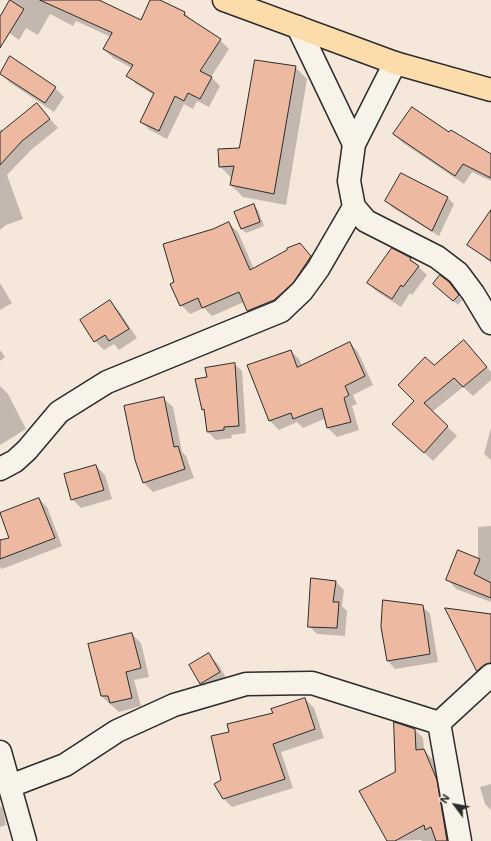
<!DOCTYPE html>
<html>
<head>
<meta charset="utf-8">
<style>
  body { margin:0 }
  #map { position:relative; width:491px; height:841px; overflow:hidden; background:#f5e7da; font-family:Mali,sans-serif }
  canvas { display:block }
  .north { position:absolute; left:435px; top:785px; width:40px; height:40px; -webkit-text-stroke:3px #f7f3e8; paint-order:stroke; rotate:302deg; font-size:11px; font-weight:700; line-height:16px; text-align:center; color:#2b2b2b }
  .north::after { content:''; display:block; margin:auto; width:14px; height:18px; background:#2b2b2b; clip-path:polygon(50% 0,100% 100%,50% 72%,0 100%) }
</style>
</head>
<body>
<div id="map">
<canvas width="491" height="841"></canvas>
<div class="north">N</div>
</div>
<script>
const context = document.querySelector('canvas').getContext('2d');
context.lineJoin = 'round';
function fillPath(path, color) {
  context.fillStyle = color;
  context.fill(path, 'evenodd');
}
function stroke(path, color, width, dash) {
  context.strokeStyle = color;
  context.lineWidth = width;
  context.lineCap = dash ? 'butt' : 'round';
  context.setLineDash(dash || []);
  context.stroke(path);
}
fillPath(new Path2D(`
  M11,0H96L142,21L151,0H157L185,13L193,22L220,40L229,49L211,77L220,86L209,107L197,101L193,109L184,104L167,139L150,130L141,122L154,95L136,84L128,75L132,68L113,58L104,49L111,37L76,21L73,26L50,14L38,35L26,28L19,40L0,26V19Z
  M10,58L55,88L64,97L54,112L9,82L0,73Z
  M295,67L307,79L286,205L243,197L231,185V178L220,166L240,149Z
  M37,104L58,128L31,150L7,175L23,219L6,225L0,230V131L1,129L4,132Z
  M449,133L491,156V181L472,172L464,184L403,143L394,134Z
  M401,175L448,198L454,204L439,236L393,208L386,201Z
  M254,205L258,210L264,226L246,233L241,228Z
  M229,224L238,232L254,269L300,245L319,265L257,320L248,311L244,302L212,316L204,308L190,314L181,305L175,283L214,230Z
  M491,231V263L469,244Z
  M410,259L427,275L412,295L410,293L401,307L376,291L368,283Z
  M0,283L12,303L0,310Z
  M448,283L462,300L458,305L439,288Z
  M110,302L119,311L137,338L119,350L114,344L104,350L95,341Z
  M464,341L491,372V380L473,396L463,387L432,412L457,436L433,461L403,433L415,401Z
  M350,343L358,352L373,385L353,395L357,404L352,406L359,430L337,437L328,428L326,418L303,428L297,422L279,430L270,421L248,365L291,351L299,359L302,366Z
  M0,350L5,357L0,361Z
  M234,364L242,371L246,433L231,435L232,438L216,440L208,432L206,413L202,409L208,378Z
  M0,386L8,394L26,429L0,445Z
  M163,398L173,407L182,452L186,456L194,478L153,492L144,483L136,459Z
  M491,428V460L484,454Z
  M96,466L105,475L112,499L81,508L72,499Z
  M39,499L47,507L62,546L2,569L0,567V541L10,539Z
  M491,526V602L456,589L448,580L478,559V527Z
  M336,582L344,590L342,606L347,611L345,636L317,634L309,626Z
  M422,606L430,614L438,662L395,669L388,661Z
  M491,615V675L486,679L478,670Z
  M132,634L141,643L149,677L134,680L141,706L119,712L101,696Z
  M209,655L218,664L228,681L210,692L201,683Z
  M305,699L314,708L324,738L281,752L293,788L232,807L223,798L222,780L230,732Z
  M415,730L423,738L424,750L432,759L444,790L454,841H422L421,840L388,841L396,772Z
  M491,784V810L485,804L480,787Z
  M0,806L3,809L6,825L0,827Z`), '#0003');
const building = new Path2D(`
  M10,0L24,9L0,48V17Z
  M40,0H99L141,20L150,0H160L185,12L184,15L221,39L200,71L212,77L200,99L188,93L184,101L175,96L159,131L140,122L154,93L126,76L133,65L103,49L112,33Z
  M10,56L56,87L45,103L0,74Z
  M255,60L296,66L274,194L230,185L234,166L219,167L218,149L239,148Z
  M37,103L50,119L22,141L0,165V133Z
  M412,107L449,132L451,130L491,154V178L463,164L455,176L393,134Z
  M401,173L448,197L432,231L385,201Z
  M254,204L260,222L241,229L234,212Z
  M491,210V261L467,245Z
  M229,222L250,270L287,250V248L300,243L311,256L293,283L274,300L247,311L239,292L202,308L198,298L180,306L170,284L174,282L163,244L213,229Z
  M392,248L411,258L410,260L419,266L403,287L401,285L392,299L367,283Z
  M440,275L449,282L459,295L453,301L433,284Z
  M110,300L129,329L109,341L105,335L94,342L80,320Z
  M464,340L487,367L463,387L454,378L424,403L448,426L424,453L392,424L414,401L398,385L425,357L434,365Z
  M350,342L365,376L345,386L349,395L344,398L351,422L327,428L322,408L293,419L291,413L269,421L247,365L291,350L297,367Z
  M235,363L239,426L224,427V430L207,432L204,409L202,410L195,379L207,377L205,368Z
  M164,397L174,447L178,446L185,469L143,483L135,460L124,406Z
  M96,465L104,490L71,500L64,474Z
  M39,498L55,538L0,559V540L9,538L0,513Z
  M458,550L480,559L474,574L491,583V598L446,580Z
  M311,578L336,581L333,602H339L337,628L308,627Z
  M383,600L423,605L430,654L387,661L381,627Z
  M445,608L491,614V663L483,666L477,671Z
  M132,633L141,668L126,672L132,698L110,703L108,696H101L88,644Z
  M209,653L220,672L200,684L189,665Z
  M305,698L315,729L273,744L285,779L223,799L214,784L221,780L211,736L229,732L227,724L273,713L271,709Z
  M394,722L415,729L416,750L424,749L437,780L447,841H436L431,827L425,830L424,825L395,841H387L359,791L395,772Z`);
fillPath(building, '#eeb9a1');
stroke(building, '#2b2b2b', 1);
const minor = new Path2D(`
  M298,27L354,144
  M395,63L354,144L349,181L354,207L366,221L437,257L458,273L473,293L491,323
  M0,469L15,461L27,450L59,412L107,382L281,311L302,291L318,269L354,207
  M0,752L25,841
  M10,786L65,765L117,731L174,705L246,684L312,683L439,723
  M460,841L439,723L491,675`);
const highway = new Path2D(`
  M224,0L395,63L491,90`);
stroke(minor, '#2b2b2b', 25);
stroke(highway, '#2b2b2b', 25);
stroke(minor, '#f7f3e8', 22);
stroke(highway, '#fddcac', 22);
</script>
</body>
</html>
